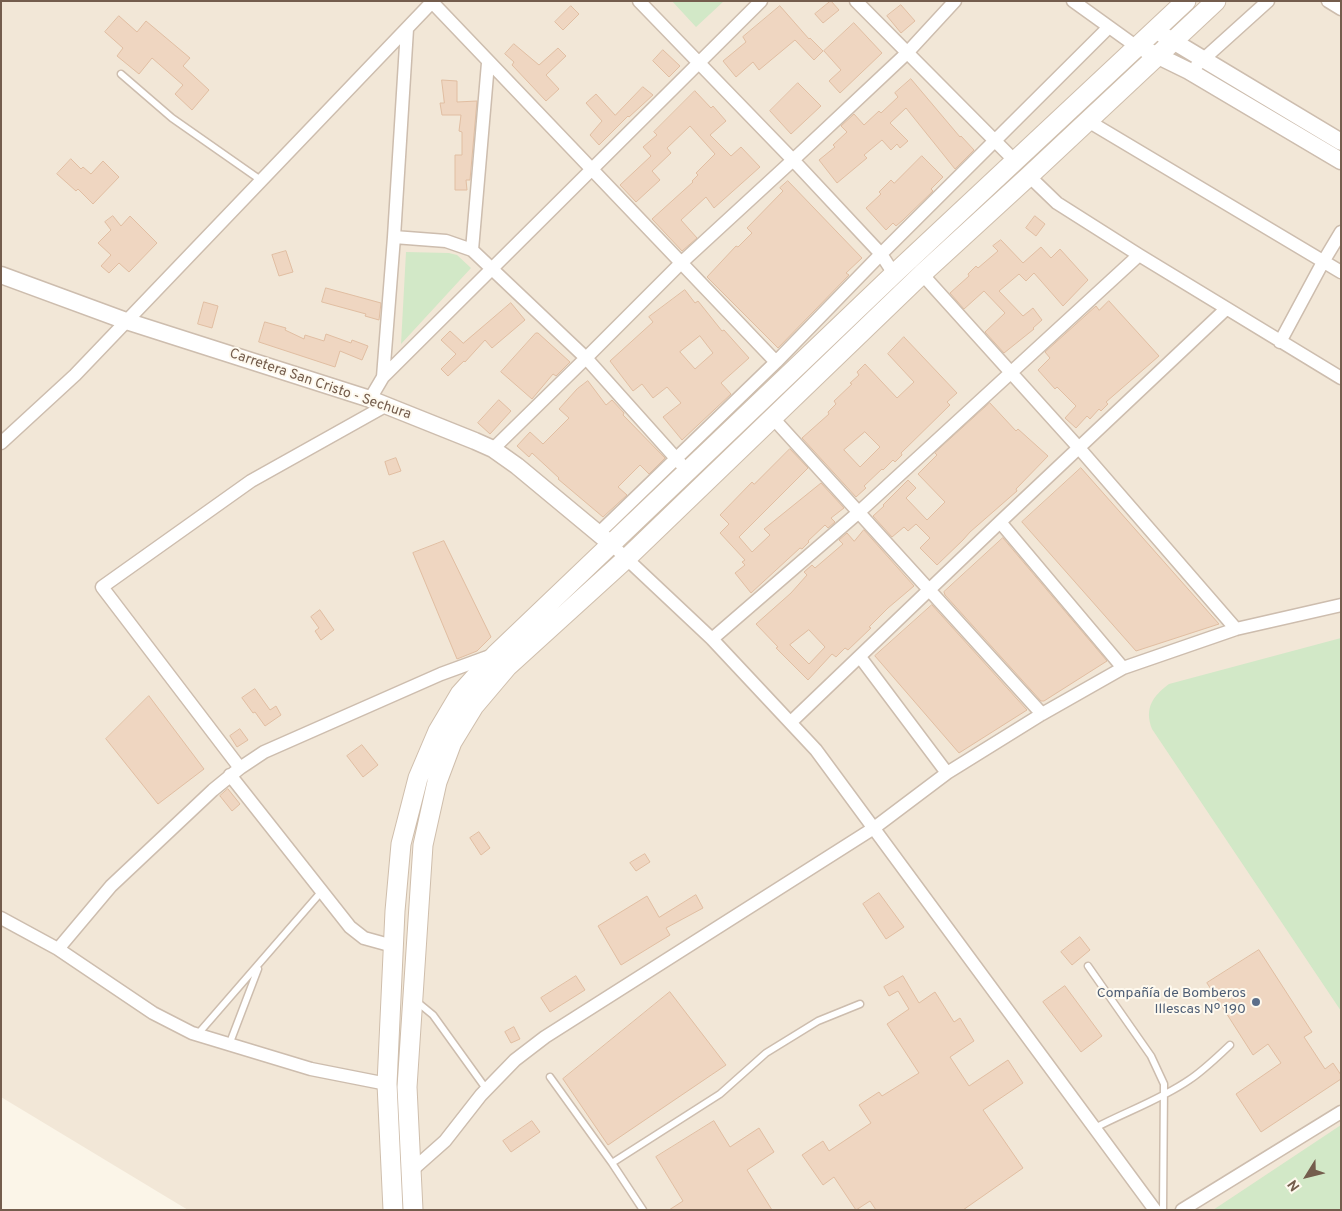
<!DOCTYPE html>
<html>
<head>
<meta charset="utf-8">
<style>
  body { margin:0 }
  #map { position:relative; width:1342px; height:1211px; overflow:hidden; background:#fbf5e8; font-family:Overpass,sans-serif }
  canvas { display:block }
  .frame { position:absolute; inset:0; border:2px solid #745d4d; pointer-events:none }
  .north { position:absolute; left:1282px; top:1151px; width:50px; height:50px; -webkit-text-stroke:4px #fef9ee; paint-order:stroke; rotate:234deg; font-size:14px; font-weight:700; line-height:20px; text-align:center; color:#745d4d }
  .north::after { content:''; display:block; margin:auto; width:18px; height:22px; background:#745d4d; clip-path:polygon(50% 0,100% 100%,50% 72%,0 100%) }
</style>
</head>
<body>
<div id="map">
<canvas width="1342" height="1211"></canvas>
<div class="frame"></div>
<div class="north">N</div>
</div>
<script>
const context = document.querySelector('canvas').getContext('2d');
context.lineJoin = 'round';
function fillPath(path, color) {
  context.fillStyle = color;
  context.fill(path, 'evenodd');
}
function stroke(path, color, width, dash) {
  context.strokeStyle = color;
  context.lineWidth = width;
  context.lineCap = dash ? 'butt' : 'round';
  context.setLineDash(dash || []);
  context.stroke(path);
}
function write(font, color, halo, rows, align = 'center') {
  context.font = font + ' Overpass,sans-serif';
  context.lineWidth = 4;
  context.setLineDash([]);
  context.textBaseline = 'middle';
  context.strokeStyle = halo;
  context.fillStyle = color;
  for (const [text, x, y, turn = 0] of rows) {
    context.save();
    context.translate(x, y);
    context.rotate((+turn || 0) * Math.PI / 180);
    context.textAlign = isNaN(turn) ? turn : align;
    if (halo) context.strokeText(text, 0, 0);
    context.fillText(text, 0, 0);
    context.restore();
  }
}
fillPath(new Path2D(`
  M1,1H1341V1210H188L1,1097Z`), '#f2e7d7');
fillPath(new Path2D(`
  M672,1H724L696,27Z
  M406,252L449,253L457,255L471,268L401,344Z
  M1341,638V1011L1152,729C1144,708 1153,696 1169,684Z
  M1341,1125V1210H1213Z`), '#d2e8c7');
const building = new Path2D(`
  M831,1L839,10L823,23L815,14Z
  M901,5L915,21L901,33L887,16Z
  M571,6L579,14L563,30L555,22Z
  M780,6L809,39L810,38L823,51L814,60L795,40L759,70L753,62L736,77L723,61L746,42L743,37Z
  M119,16L137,32L146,21L190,58L183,66L209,90L192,110L175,94L183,85L152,58L139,74L117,56L123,48L105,32Z
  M854,23L882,53L840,93L829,81L841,70L824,51Z
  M514,44L539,65L558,48L566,56L546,75L559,89L546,101L512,65L514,62L505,54Z
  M663,50L680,66L669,77L653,61Z
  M911,79L960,137L961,136L974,150L955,169L906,108L890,123L908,141L900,148L897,144L891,150L882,140L864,155L867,158L837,183L819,160L835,147L833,145L847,132L841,126L854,114L864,125L879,111L881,113L898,97L895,93Z
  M442,80L457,81V102L477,101L470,180H466L467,190H455V155H462V132L459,131L461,115H442L440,103H444Z
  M798,83L821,106L791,134L770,111Z
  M643,87L653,95L629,117L628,116L599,145L590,135L602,121L586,103L596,94L615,115Z
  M695,91L711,108L713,106L726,121L710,135L731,156L741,147L760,167L714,208L706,197L681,220L697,238L682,251L652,219L693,182L692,181L698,175L696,173L715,154L690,126L667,148L671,153L652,171L660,180L636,202L620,185L651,156L643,147L657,135L654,132Z
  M922,156L943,177L931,189L933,191L903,220L896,226L893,223L886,230L866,208L881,194L879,192L891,180L894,183Z
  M71,159L81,169L83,167L91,174L103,161L119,177L93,204L78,189L76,191L57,174Z
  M788,181L862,258L846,273L849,275L778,348L707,277L736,246L738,247L752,233L747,228L783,191L780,188Z
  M113,216L121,226L130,216L157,243L129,272L119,263L109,273L101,266L111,255L98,243L111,230L105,222Z
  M1035,216L1045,224L1036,236L1026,228Z
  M1001,240L1023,263L1041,247L1051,258L1060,249L1088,280L1063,306L1034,273L1026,281L1019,274L999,291L1023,316L1033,308L1042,320L1033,328L1034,329L1004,353L985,332L1005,313L984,291L964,309L950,293L969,276L968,274L976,266L978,268L998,251L993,246Z
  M286,251L293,272L279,276L272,255Z
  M326,288L381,303L379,320L365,316L366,314L322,302Z
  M685,290L695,303L698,301L722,331L724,330L749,358L721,383L731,394L682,440L663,417L681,403L667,387L653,398L642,384L633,391L610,361L653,322L649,317ZM700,336L713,353L695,369L680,352Z
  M1109,301L1159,356L1106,402L1108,404L1101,411L1099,409L1090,419L1087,416L1076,428L1065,418L1076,406L1057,387L1055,389L1038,370L1050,358L1045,352L1096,306L1099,310Z
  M204,302L218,306L212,328L198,324Z
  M511,303L525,320L492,348L485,340L465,362L464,361L448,376L441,369L456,354L441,340L450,331L463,343Z
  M265,322L286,328L285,330L304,339L305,335L324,341L326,334L351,343L352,340L368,346L362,360L340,351L335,367L259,342Z
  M536,333H538L570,362L556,376L553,374L532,399L501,372Z
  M904,337L957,393L947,402L950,405L901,453L902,455L895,462L893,460L883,470L882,469L864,486L866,488L856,497L802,438L829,414L828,412L836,404L834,401L852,384L850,383L859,375L857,372L865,364L897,398L914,382L888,354ZM865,432L880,447L860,467L844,450Z
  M588,381L606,405L612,400L624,413L623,415L665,458L649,474L640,465L618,487L627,495L603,517L558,479L559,478L532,453L529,457L517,446L530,432L543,444L569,418L559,409L577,389Z
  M499,400L511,411L490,434L478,423Z
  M990,403L1016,431L1018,429L1048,456L1016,489L1017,491L970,532L963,540L937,565L920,548L930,538L916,524L908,531L904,527L892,537L873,516L884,506L883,505L908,480L916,488L906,498L927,520L945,502L918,474L937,455L935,453Z
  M790,449L808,468L739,537L752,552L770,535L764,529L821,483L844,508L831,518L835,522L828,528L825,525L808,541L809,542L802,549L800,548L751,593L735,573L745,565L742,562L745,560L720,533L729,524L720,515L752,482L754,484Z
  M396,458L401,471L389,475L385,462Z
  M1081,468L1219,624L1136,651L1022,522Z
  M864,530L914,586L888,608L869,627L871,628L848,650L845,648L836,657L832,654L808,680L776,648L778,647L756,624L791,593L807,575L804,572L812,565L815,568L843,544L839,540L847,533L854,541ZM809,630L825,647L809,664L790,645Z
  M1003,538L1107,661L1044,701H1041L945,595L944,592Z
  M444,541L491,637L477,651L457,659L413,553Z
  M932,605L1027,710L959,753L875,656Z
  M320,610L334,630L321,640L315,631L319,628L311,617Z
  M255,689L270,710L276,706L281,715L265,726L255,712L253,713L242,698Z
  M149,696L204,769L158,804L106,739Z
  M240,729L248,740L237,747L230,736Z
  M362,745L378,765L363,777L347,756Z
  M228,789L240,804L232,811L220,796Z
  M479,832L490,848L481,855L470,838Z
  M645,854L650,862L636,871L630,863Z
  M879,893L904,927L886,939L863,904Z
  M696,895L703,908L666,928L670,935L621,965L598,926L647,896L659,917Z
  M1080,937L1090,950L1072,965L1061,952Z
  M1259,950L1312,1032L1304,1037L1325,1069L1333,1063L1341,1075V1079L1261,1132L1236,1094L1281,1063L1268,1044L1253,1055L1207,983Z
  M576,976L585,990L550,1012L541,998Z
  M903,976L919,1003L935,992L954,1022L960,1018L974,1041L950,1057L969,1086L1008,1060L1023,1083L983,1110L1023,1168L963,1210H876L870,1201L856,1210L834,1177L823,1185L802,1155L823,1141L829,1151L871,1123L859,1105L879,1092L882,1096L919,1073L887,1024L909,1009L898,991L889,996L884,987Z
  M1065,986L1102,1036L1081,1052L1043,1002Z
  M670,992L726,1065L608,1145L563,1079Z
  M514,1027L520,1039L511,1043L505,1032Z
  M532,1121L540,1132L511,1152L503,1141Z
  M714,1121L730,1147L759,1128L774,1152L747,1170L772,1210H669L683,1201L656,1157Z`);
fillPath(building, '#efd6c1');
stroke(building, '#e1bea2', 1);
const service = new Path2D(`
  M121,74L172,118L262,181
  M1088,966L1151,1056L1164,1084L1163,1210
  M416,1001L433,1015L487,1090
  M197,1035L322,891
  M229,1045L258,969
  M550,1077L612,1163L643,1210
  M1095,1128C1125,1112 1160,1100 1189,1080C1204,1070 1217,1057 1230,1045
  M612,1163L720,1094L766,1053L818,1021L860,1004`);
const minor = new Path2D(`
  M639,1L793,160L881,254L894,274
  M856,1L1015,161
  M1073,1L1137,47
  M1328,1L1341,9
  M432,2L776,362
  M1197,65L1268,1
  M1088,121L1341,272
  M1029,176L1057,203L1139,255L1341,378
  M394,237L446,241L472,250L586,358L681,464
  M472,250L488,63
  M922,274L1079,448L1236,629
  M1280,342L1323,262L1341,232
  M383,377L394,237L407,29
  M370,399L383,377L761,1
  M772,417L1042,714
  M1,443L75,375L433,1
  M493,449L586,358L681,263L793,160L907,53L955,1
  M1000,522L1123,668
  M599,533L776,362L881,254L1109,27
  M611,544L712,639L816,750L1155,1210
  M712,639L859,512L1139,255
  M860,657L947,773
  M791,722L1000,522L1226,309
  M240,768L102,587L251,481L385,406
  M230,775L350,927L364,938L393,946
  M1,918L58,949L153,1013L192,1033L311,1069L387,1084
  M58,949L111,886L213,790L240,768L264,752L441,674L493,655
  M410,1172L445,1141L481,1095L515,1060L545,1037L874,828L947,773L1042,714L1123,668L1236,629L1341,605
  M1182,1210L1341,1112`);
const tertiary = new Path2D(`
  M1163,35L1341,142
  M1146,50L1189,71L1341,161
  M1,275L126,321L370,399L475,441L493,449L517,466L611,544`);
const secondary = new Path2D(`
  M393,1210L387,1084L395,911L401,844L418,778L438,731L460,694L496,654L894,274L1186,1
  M413,1210L407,1087L423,845L437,782L452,742L474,706L507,667L627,558L922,274L1029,176L1216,1`);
stroke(service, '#cdbdae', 9);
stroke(minor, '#cdbdae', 15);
stroke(tertiary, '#cdbdae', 19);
stroke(secondary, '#cfbeac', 21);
stroke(service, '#fff', 6);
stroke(minor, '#fff', 12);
stroke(tertiary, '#fff', 16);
stroke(secondary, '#fff', 19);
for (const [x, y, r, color] of [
  [1256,1002,5,"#5c6f8a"]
]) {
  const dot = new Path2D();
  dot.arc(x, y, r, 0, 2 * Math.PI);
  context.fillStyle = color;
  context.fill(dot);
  stroke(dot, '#fef9ee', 2);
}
write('14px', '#745d4d', '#fef9ee', [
  ["Carretera San Cristo - Sechura",320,385,19]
]);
write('14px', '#4e5e75', '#fef9ee', [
  ["Compañía de Bomberos",1246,994],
  ["Illescas Nº 190",1246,1010]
], 'right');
</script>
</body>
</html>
